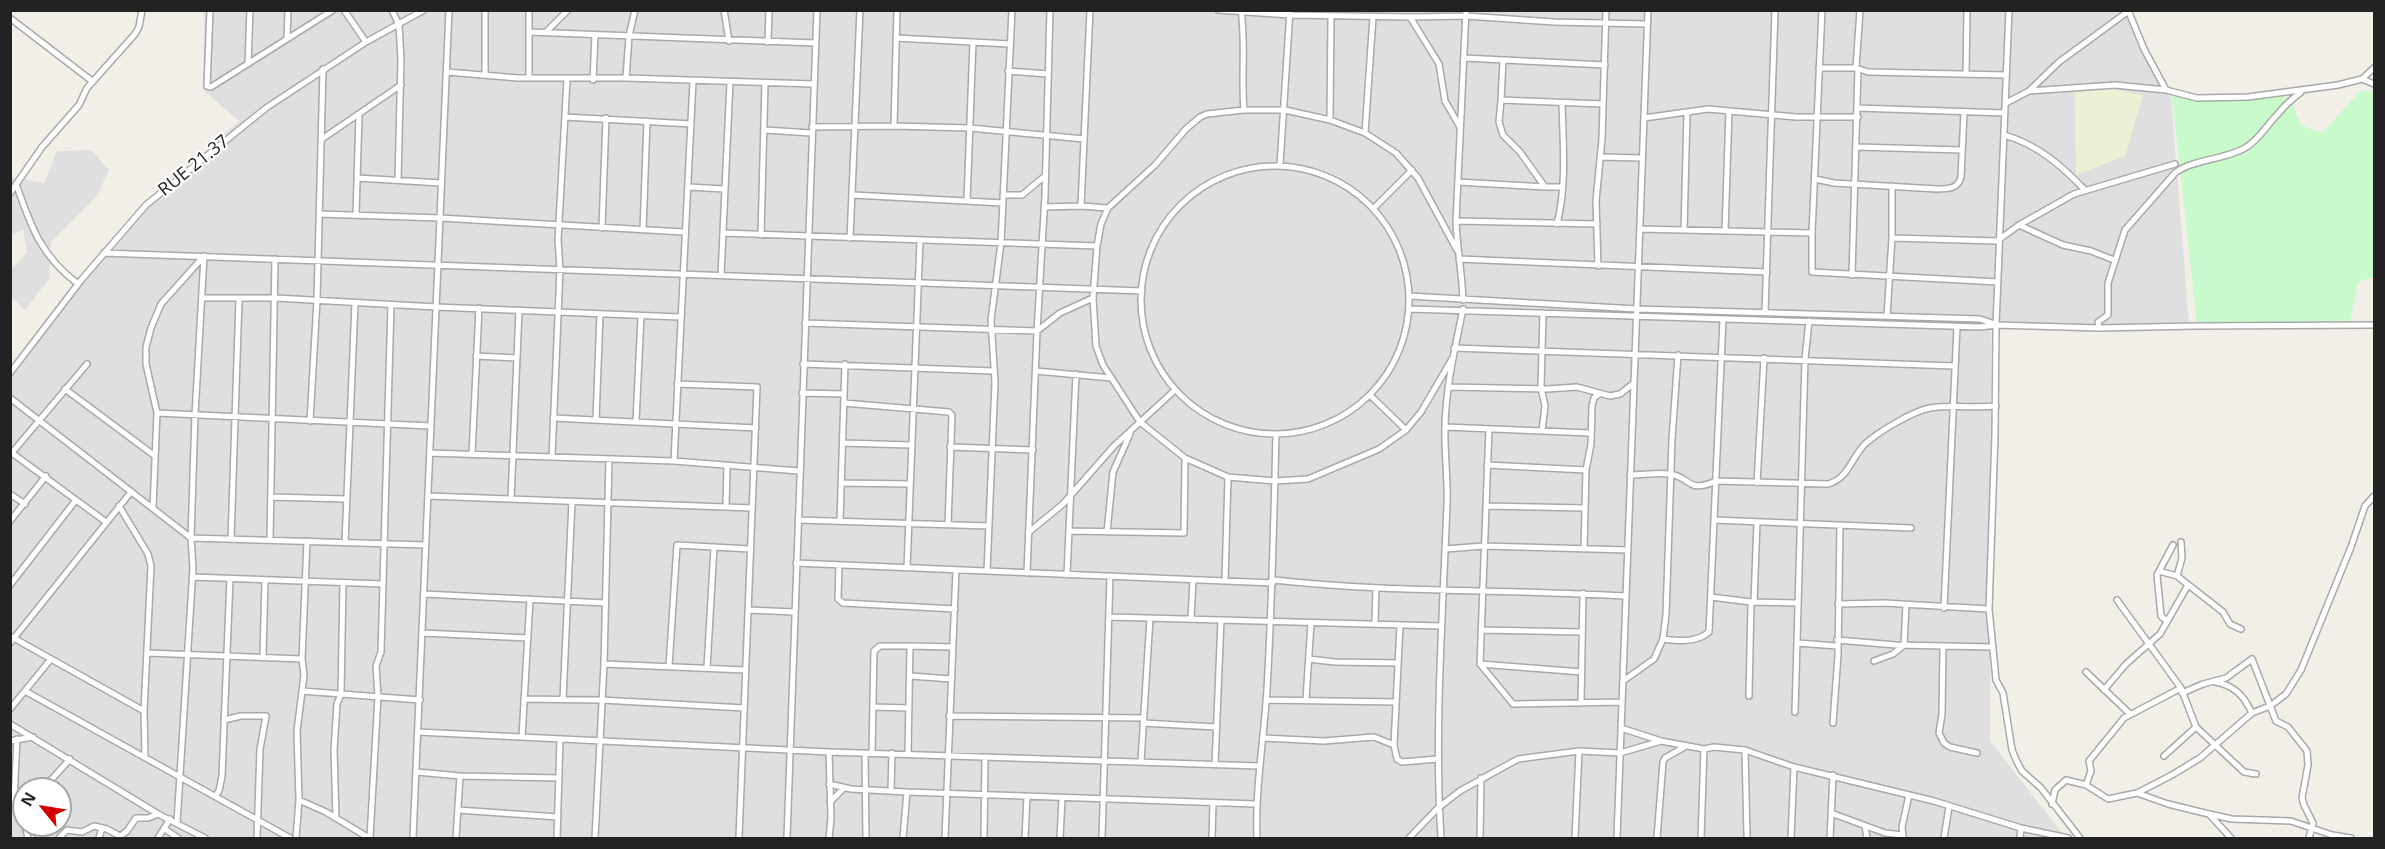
<!DOCTYPE html>
<html>
<head>
<meta charset="utf-8">
<style>
  body { margin:0 }
  #map { position:relative; width:2385px; height:849px; overflow:hidden; background:#f2efe9; font-family:"Open Sans",sans-serif }
  canvas { display:block }
  .frame { position:absolute; inset:0; border:12px solid #222; pointer-events:none }
  .north { position:absolute; left:12px; top:777px; width:60px; height:60px; box-sizing:border-box; background:#fff; border:2px solid #a7a7a7; border-radius:50%; rotate:300deg; font-size:16px; font-weight:700; line-height:24px; text-align:center; color:#222 }
  .north::after { content:''; display:block; margin:auto; width:21px; height:27px; background:#d40000; clip-path:polygon(50% 0,100% 100%,50% 72%,0 100%) }
</style>
</head>
<body>
<div id="map">
<canvas width="2385" height="849"></canvas>
<div class="frame"></div>
<div class="north">N</div>
</div>
<script>
const context = document.querySelector('canvas').getContext('2d');
context.lineJoin = 'round';
function fillPath(path, color) {
  context.fillStyle = color;
  context.fill(path, 'evenodd');
}
function stroke(path, color, width, dash) {
  context.strokeStyle = color;
  context.lineWidth = width;
  context.lineCap = dash ? 'butt' : 'round';
  context.setLineDash(dash || []);
  context.stroke(path);
}
function write(font, color, halo, rows, align = 'center') {
  context.font = font + ' "Open Sans",sans-serif';
  context.lineWidth = 4.5;
  context.setLineDash([]);
  context.textBaseline = 'middle';
  context.strokeStyle = halo;
  context.fillStyle = color;
  for (const [text, x, y, turn = 0] of rows) {
    context.save();
    context.translate(x, y);
    context.rotate((+turn || 0) * Math.PI / 180);
    context.textAlign = isNaN(turn) ? turn : align;
    if (halo) context.strokeText(text, 0, 0);
    context.fillText(text, 0, 0);
    context.restore();
  }
}
fillPath(new Path2D(`
  M2128,10L2171,97L2189,324L1991,328L1990,741L2066,838H11L10,380L128,223L239,121L203,90L204,11ZM24,789H60V825H24Z
  M91,150L109,170L97,196L51,242L49,279L25,310L11,296L10,271L27,253L23,230L11,235V177L44,183L57,151Z`), '#e0dfdf');
fillPath(new Path2D(`
  M2109,89L2143,95L2125,156L2076,175L2075,92Z`), '#eef0d5');
fillPath(new Path2D(`
  M2360,91H2374V277L2358,282L2350,321L2197,324L2172,96L2290,97L2301,125L2322,133Z`), '#c8facc');
const minor = new Path2D(`
  M210,10L207,86L211,87L333,10
  M344,10L366,42
  M392,10L399,25L401,59L398,180
  M485,10V75
  M724,10L729,41
  M1218,10L1290,15L1410,17L1466,16L1554,22L1647,24
  M1241,10C1246,43 1241,76 1244,110
  M1822,10L1812,233V272L1998,282
  M2009,10L1996,325L1995,435L1989,609L1996,680L2003,693L2012,750L2017,762L2022,771L2041,788L2080,838
  M2128,10L2144,49L2166,90
  M1410,17L1439,64L1445,101L1460,127
  M10,18L92,81
  M529,32L815,43
  M546,32L568,10
  M896,38L1010,44
  M287,39L288,10
  M768,42L769,10
  M1464,58L1605,65
  M1503,60L1501,100L1603,104
  M248,64L250,10
  M1819,68H1856L1868,72L2006,75
  M1856,68L1860,10
  M1008,71L1048,74
  M447,72L518,78H626L813,84
  M1966,74L1967,10
  M529,77V10
  M626,78L629,36L635,10
  M2362,79L2374,84
  M593,80L595,35
  M2029,91L2115,85L2166,90L2197,98L2248,97L2338,85L2362,79L2374,68
  M1501,100L1499,122L1503,135L1520,152L1545,187H1562
  M2006,103L2029,91L2059,62L2130,10
  M1858,108L2005,113
  M565,117L691,124
  M1644,118L1708,109L1796,117H1858
  M1330,120L1331,16
  M894,126L897,10
  M812,127L894,126L970,128L1084,139
  M765,130L811,133
  M1365,133L1373,17
  M2004,135C2037,144 2062,166 2085,190
  M322,139L401,85
  M1857,147L1962,150
  M1601,157L1642,158
  M1280,165L1290,10
  M1141 300a134 134 0 1 1 268 0a134 134 0 1 1-268 0Z
  M357,178L441,183
  M1815,179L1834,183L1937,189C1948,189 1958,189 1961,177L1964,112
  M1458,182L1545,187
  M16,184C31,227 41,256 78,284
  M688,187L725,189
  M10,193L42,147L79,105L87,88L135,34L139,27L142,10
  M853,195L1003,203
  M1003,195H1022L1045,176
  M967,201L973,42
  M1081,206L1090,10
  M1044,207L1081,206L1108,208
  M1374,208L1412,170
  M319,214L440,218L684,232
  M356,215L359,114
  M1456,221L1597,224
  M1557,224C1567,185 1563,143 1562,103
  M2019,225L2063,245L2091,251L2114,260
  M602,228L606,118
  M1640,229L1812,233
  M643,230L647,121
  M1684,230L1687,113
  M1725,231L1729,111
  M723,233L1097,246
  M761,235L765,83
  M850,238L860,10
  M1892,238L1997,241L2019,225L2074,194L2175,164
  M104,253L1142,291
  M1459,259L1767,272
  M1598,266L1596,201L1602,139L1606,10
  M721,275L730,82
  M1852,275L1858,69
  M1409,296L1637,309L1980,319L1995,324
  M203,298H276L436,307L680,317
  M1463,300C1462,273 1457,247 1456,221L1466,10
  M1409,309L1980,327L1996,325L2099,328L2196,326L2374,325
  M1765,312L1775,10
  M1887,316L1892,238V186
  M805,323L1037,331L1060,313L1093,298
  M2099,328L2098,322L2108,315V283L2125,230L2175,173C2193,159 2224,160 2245,148C2259,140 2266,126 2277,115C2284,106 2292,99 2301,92
  M1454,348L1954,366
  M476,356L517,358
  M1452,359L1421,412L1406,430L1379,449L1308,479L1275,481L1228,477L1185,458L1140,422L1103,365L1096,346L1093,298L1097,246L1101,224L1108,208L1155,165L1186,129L1200,117L1207,114L1244,110H1285L1330,120L1365,133L1396,153L1418,178L1457,250
  M803,364L994,371
  M1036,371L1111,378
  M10,373L82,279L146,205L266,108L366,42L424,10
  M677,384L757,387L739,838
  M1448,387L1547,389L1577,387L1610,396L1620,394L1634,383
  M65,389L155,456
  M802,393L844,394
  M1370,395L1406,430
  M10,398L191,538L426,545
  M844,403L949,412L952,415L948,524
  M157,413L431,426
  M553,418L756,428
  M596,419L600,314
  M310,421L317,300L323,69
  M636,421L641,316
  M1445,427L1590,433
  M1489,429L1480,664L1513,704L1622,702
  M1542,431L1545,406L1541,388L1543,313
  M843,443L911,445
  M950,447L1033,450
  M12,453L106,522
  M430,453L674,461L799,471
  M472,454L479,308
  M10,455L87,364
  M552,457L560,269L558,240L567,79
  M674,461L693,81
  M1487,465L1586,470
  M1630,475C1643,475 1658,472 1670,474C1691,477 1687,494 1716,481L1828,484C1849,478 1851,458 1865,444C1878,432 1913,411 1930,408C1951,405 1974,408 1996,406
  M841,483L910,484
  M1757,483L1764,358
  M10,494L25,504
  M428,496L752,508
  M271,497L346,499
  M511,499L519,310
  M119,506L148,554L151,566L144,711L145,757
  M1486,506L1585,508
  M726,507L727,466
  M153,508L157,413L146,364V347L151,328L161,304L204,256
  M798,520L989,526
  M1714,520L1911,528
  M10,521L46,476
  M840,521L845,364
  M1069,531L1184,533L1185,458
  M1029,532L1063,504L1114,446L1175,390
  M1107,532L1113,472L1130,434
  M231,539L239,299
  M270,540L275,259
  M345,543L355,303
  M1584,548L1586,470L1591,444L1592,406L1594,398L1599,394
  M1445,549L1484,546L1628,550
  M796,563L1273,583
  M839,565L838,599L843,603L955,609
  M907,568L920,241
  M987,571L995,382L991,320L1001,243L1012,10
  M2159,571L2177,576L2223,612L2230,624L2241,629
  M1027,573L1037,331L1045,196L1050,10
  M1067,575L1076,374
  M2177,576L2182,558L2181,542
  M192,577L383,584
  M1274,580C1391,593 1509,589 1626,596
  M1225,581L1228,477
  M10,585L76,500
  M424,594L605,603
  M1711,597L1751,602L1798,603
  M2117,600L2181,688
  M1754,602L1757,522
  M1838,604L1884,603L1989,609
  M1944,608L1957,327
  M748,610L794,612
  M1110,617L1441,626
  M1191,619L1193,580
  M2167,621L2161,616L2157,575L2173,545
  M1375,624L1376,588
  M1481,630L1582,632
  M423,633L528,638
  M10,636L144,711
  M1663,639L1666,615L1672,439L1678,355
  M1837,640L1896,645L1993,647
  M10,643L131,492
  M1797,643L1837,646
  M1943,646L1942,714L1939,733L1944,743L1950,747L1977,753
  M148,653L302,659
  M263,656L265,580
  M1309,659L1335,662L1398,663
  M1874,661L1893,654L1904,645L1906,605
  M604,664L745,670
  M1480,664L1582,672
  M669,666L677,545L750,549
  M707,668L714,547
  M2086,672L2130,714
  M911,676L951,679
  M1623,681L1654,659L1663,639C1679,641 1696,643 1709,632L1723,319
  M2215,682C2234,685 2244,696 2252,713
  M2104,690L2126,664L2160,634L2188,585
  M25,691L290,838
  M302,691L420,700
  M2182,693L2203,684L2226,678L2252,659L2276,721L2288,727L2307,751L2308,765L2302,798L2304,805L2313,823L2309,838
  M1749,696L1751,602
  M524,699L602,700L744,708
  M563,699L572,502
  M1266,700L1396,702
  M1306,700L1311,623
  M1581,703L1583,593
  M873,707L909,708
  M10,709L51,659
  M1795,712L1805,359L1809,321
  M949,716L1143,718
  M224,720L241,716H266L260,749L257,838
  M1143,723L1216,727
  M1833,723L1838,655L1840,525
  M10,724L158,814L205,838
  M1621,728L1661,741
  M418,732L829,752L1259,766
  M522,737L530,599
  M1263,738L1324,741L1374,737L1394,745L1397,759L1402,762L1438,759
  M17,739L14,801L24,821
  M10,741L33,737
  M1394,745L1400,625
  M1745,750L1747,836
  M865,753L866,838
  M872,753L874,651L880,646H910
  M908,753L910,646L952,647
  M2164,756L2196,727
  M1141,761L1150,618
  M1215,765L1221,620
  M417,772L460,776L559,778
  M829,784L851,789L907,792L1256,804
  M2086,785L2091,771L2089,761L2124,718L2181,688L2196,727L2244,772L2256,774
  M34,789L52,779L70,759
  M891,791L892,753
  M2137,793L2168,804L2209,814L2232,819L2291,821L2332,835L2351,838
  M215,796L219,791L222,776L230,579
  M14,797L24,794
  M299,800L326,812L369,838
  M830,802L844,788
  M2052,804L2055,790L2066,780L2086,785L2108,799L2137,793L2172,775L2200,758L2252,713L2270,706L2286,694L2301,670L2351,547L2365,506L2374,496
  M458,810L558,817
  M1831,813L1885,833L1903,835
  M2209,814L2231,838
  M336,817L334,750L337,704L341,694L343,583
  M177,823L193,568L191,538L195,415L204,256
  M25,825L28,838
  M1865,826L1867,838
  M165,829L178,838
  M119,837L127,831L136,818H148L158,814
  M1903,837L1902,827L1909,795
  M38,838L46,825
  M59,838L67,830L82,832L94,826L107,829L120,836
  M99,838L102,828
  M158,838L170,819
  M296,838L299,800L297,731L304,675L302,659L307,541
  M370,838L378,696L376,666L381,652L391,305
  M413,838L449,10
  M456,838L460,776
  M557,838L560,739
  M595,838L604,664L609,459
  M787,838L817,10
  M829,838L831,818L829,752
  M903,838L907,792
  M945,838L956,570
  M984,838L985,757
  M1025,838L1027,797
  M1060,838L1062,798
  M1102,838L1110,576
  M1212,838L1213,803
  M1257,838C1255,788 1264,739 1267,689C1272,604 1274,519 1276,434
  M1409,838L1438,808L1460,791L1518,759L1579,751L1620,753L1661,741L1704,749L1714,747L1745,750L1794,767L1934,801L2021,828L2068,838
  M1441,838C1434,727 1443,615 1447,503C1448,477 1444,451 1445,426C1446,386 1455,348 1463,309
  M1480,838L1481,778
  M1575,838L1579,751
  M1617,838L1648,10
  M1657,838L1663,762L1665,758L1686,746
  M1701,838L1704,749
  M1791,838L1794,767
  M1830,838L1833,775
  M1944,838L1949,807
  M2020,838L2021,828`);
stroke(minor, '#a9a9a9', 8);
stroke(minor, '#fff', 5);
write('18px', '#222', '#fff', [
  ["RUE 21.37",194,166,-39]
]);
</script>
</body>
</html>
